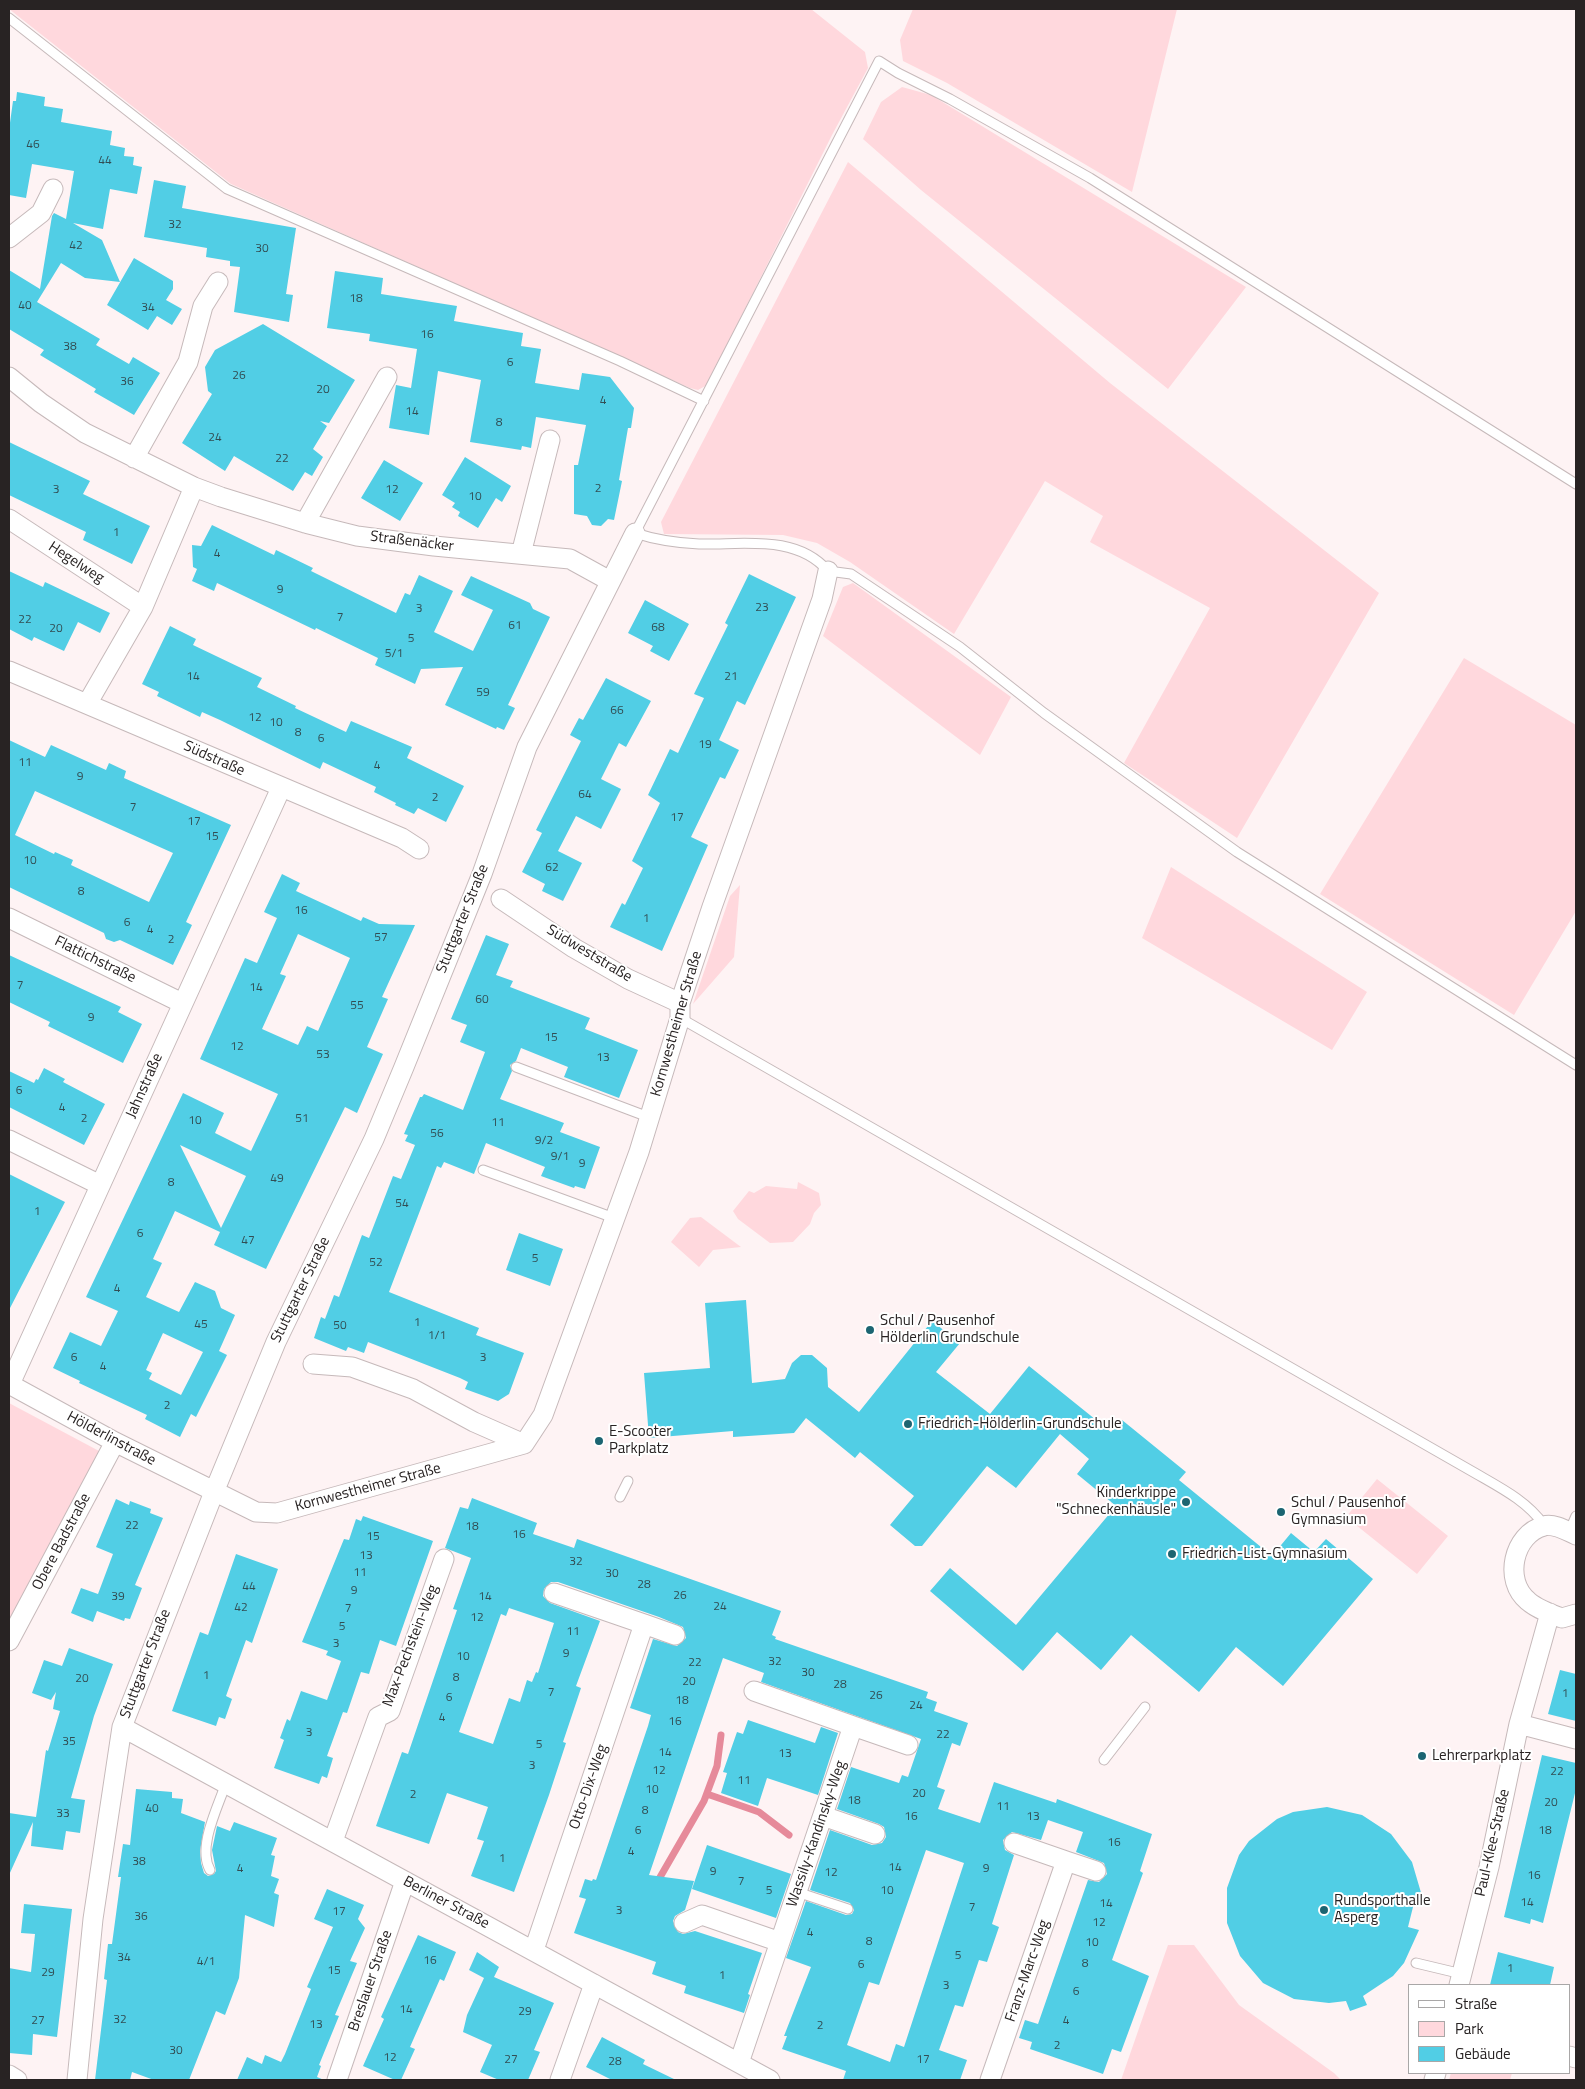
<!DOCTYPE html>
<html>
<head>
<meta charset="utf-8">
<style>
  body { margin:0 }
  #map { position:relative; width:1585px; height:2089px; overflow:hidden; background:#fef3f4; font-family:"Titillium Web",sans-serif }
  canvas { display:block }
  .frame { position:absolute; inset:0; border:10px solid #282323; pointer-events:none }
  .legend { position:absolute; left:1408px; top:1984px; width:162px; height:90px; box-sizing:border-box; background:#fff; border:1px solid #a9a7a7; margin:0; padding:6px 9px; list-style:none; font-size:15px; color:#282323 }
  .legend li { display:flex; align-items:center; gap:10px; height:25px }
  .legend b { width:25px; border:1px solid #a9a7a7 }
</style>
</head>
<body>
<div id="map">
<canvas width="1585" height="2089"></canvas>
<div class="frame"></div>
<ul class="legend">
<li><b style="height:6px;background:#fff"></b>Straße</li>
<li><b style="height:14px;background:#ffd8dd"></b>Park</li>
<li><b style="height:14px;background:#51cee5"></b>Gebäude</li>
</ul>
</div>
<script>
const context = document.querySelector('canvas').getContext('2d');
context.lineJoin = 'round';
function fillPath(path, color) {
  context.fillStyle = color;
  context.fill(path, 'evenodd');
}
function stroke(path, color, width, dash) {
  context.strokeStyle = color;
  context.lineWidth = width;
  context.lineCap = dash ? 'butt' : 'round';
  context.setLineDash(dash || []);
  context.stroke(path);
}
function write(font, color, halo, rows, align = 'center') {
  context.font = font + ' "Titillium Web",sans-serif';
  context.lineWidth = 4;
  context.setLineDash([]);
  context.textBaseline = 'middle';
  context.strokeStyle = halo;
  context.fillStyle = color;
  for (const [text, x, y, turn = 0] of rows) {
    context.save();
    context.translate(x, y);
    context.rotate((+turn || 0) * Math.PI / 180);
    context.textAlign = isNaN(turn) ? turn : align;
    if (halo) context.strokeText(text, 0, 0);
    context.fillText(text, 0, 0);
    context.restore();
  }
}
fillPath(new Path2D(`
  M9,9H811L865,52L868,68L832,135L707,385L698,390L690,388L231,184Z
  M913,9H1177L1132,192L947,83L903,61L900,40Z
  M902,87L931,95L1246,287L1168,389L921,190L863,139L881,102Z
  M848,162L1110,383L1379,593L1237,838L1124,763L1210,608L1090,542L1103,516L1045,481L954,634L850,562L817,543L783,535L664,534L661,522Z
  M853,583L1011,697L980,755L823,636L843,587Z
  M1464,658L1576,725V911L1514,1015L1320,894Z
  M1171,867L1367,992L1332,1050L1142,938Z
  M740,885L734,957L693,1004L730,896Z
  M798,1182L819,1193L821,1205L814,1213L810,1224L793,1242L770,1243L738,1219L733,1211L749,1191L754,1193L766,1186L797,1189Z
  M701,1217L741,1247L713,1250L699,1267L671,1242L690,1218Z
  M9,1403L99,1451L9,1627Z
  M1377,1479L1448,1536L1417,1574L1346,1517Z
  M1168,1945H1194L1239,2005L1334,2073L1341,2080H1121Z
  M1451,2073H1512L1510,2080H1449Z`), '#ffd8dd');
stroke(new Path2D(`
  M707,1794L759,1812L789,1835
  M659,1879L704,1801L717,1766L721,1735`), '#e68a9a', 7);
fillPath(new Path2D(`
  M17,92L45,97L44,106L63,109L61,122L112,131L110,145L125,148L124,156L134,157L133,165L142,167L137,194L110,189L103,229L73,223L102,240L120,282L85,278L61,263L37,302L100,339L96,345L129,364L133,357L160,373L134,415L94,392L96,389L40,355L44,350L9,329V270L40,289L52,216L54,213L66,219L74,171L32,164L26,198L9,195V130L13,101H16Z
  M154,180L186,186L182,208L296,228L286,294L293,295L289,322L234,312L240,267L230,266V261L206,257L207,248L144,237Z
  M134,258L173,281V289L166,300L182,309L172,325L157,316L148,330L107,305Z
  M335,271L383,278L381,294L457,306L454,321L523,333L521,346L541,349L535,383L579,390L582,373L610,377L634,408L631,428H628L619,480L622,481L614,520L608,519L601,526L592,525L587,516L574,514V465H578L586,425L536,417L531,448L522,446L521,450L470,442L481,380L438,371L429,435L389,428L396,385L411,388L417,349L369,341L370,334L327,328Z
  M263,324L355,380L329,423L320,421L327,426L313,449L323,457L312,476L305,472L293,491L234,456L225,471L182,443L212,394L208,391L205,367L215,350Z
  M9,442L90,481L83,494L150,526L132,564L83,540L86,532L9,495Z
  M465,457L511,486L502,502L496,498L478,528L458,516L460,512L452,507L455,503L442,495Z
  M384,460L423,483L400,521L361,498Z
  M212,525L274,555L276,550L313,568L311,571L396,613L405,593L410,595L419,575L453,591L434,632L473,651L493,610L461,595L471,576L530,603L533,609L550,617L508,705L515,708L504,730L497,727L496,729L445,705L463,667L421,669L415,684L375,665L378,658L316,628L315,630L217,583L214,591L192,581L197,569L193,567L192,545L201,546Z
  M9,571L43,587L45,582L110,613L100,633L78,622L64,651L34,637L32,641L9,629Z
  M749,574L796,597L745,705L737,701L719,740L739,750L725,779L720,777L691,837L708,845L662,951L610,927L622,903L625,905L643,868L632,861L660,803L648,795L670,749L678,753L704,698L694,694L728,625L725,623Z
  M645,600L689,624L669,661L650,651L653,646L628,633Z
  M170,626L196,639L193,645L262,678L257,687L296,706L295,708L346,732L351,721L412,747L407,758L464,786L446,822L418,808L414,814L395,805L396,803L374,792L376,787L323,762L320,769L220,720L202,712L200,717L157,696L159,692L142,684Z
  M606,678L651,701L626,747L619,743L601,779L621,789L601,829L576,816L558,851L582,863L563,901L542,891L545,884L522,872L542,833L536,830L581,741L570,735L579,718L583,720Z
  M9,740L45,757L51,745L106,770L109,763L126,771L124,778L231,825L186,922L192,925L173,965L120,940L114,942L106,939L104,933L9,887ZM35,791L173,853L149,902L71,865L73,860L55,852L54,854L15,835Z
  M282,874L300,883L296,891L361,921L363,917L379,924L415,925L382,997L388,999L367,1047L383,1054L357,1113L345,1107L266,1269L214,1245L220,1232L175,1211L153,1259L162,1263L146,1297L179,1312L195,1282L215,1291L221,1308L235,1315L219,1351L227,1355L196,1417L191,1414L180,1437L145,1419L147,1415L79,1383L80,1381L53,1368L70,1332L101,1346L118,1311L86,1297L183,1093L224,1113L215,1133L251,1151L278,1094L200,1059L245,958L257,963L277,918L264,912ZM298,934L350,958L318,1031L307,1026L298,1045L262,1029L286,976L280,974ZM180,1145L246,1176L221,1228ZM163,1333L203,1352L181,1395L149,1379L152,1373L146,1370Z
  M486,935L509,944L496,975L513,981L510,987L590,1018L585,1029L638,1050L619,1098L564,1077L568,1067L521,1048L516,1061L510,1065L512,1071L500,1099L564,1123L560,1132L600,1147L585,1189L575,1186L574,1188L541,1176L545,1167L486,1143L474,1174L444,1162L441,1168L437,1166L389,1292L479,1328L476,1335L524,1353L509,1394L498,1401L465,1389L468,1382L460,1378L368,1342L364,1353L348,1347L346,1351L314,1338L321,1317L325,1319L334,1295L339,1297L362,1235L369,1238L393,1176L401,1179L415,1145L405,1141L408,1135L404,1134L420,1097H422L424,1094L463,1110L485,1052L460,1042L467,1025L451,1019Z
  M9,955L121,1007L118,1012L142,1024L123,1063L48,1026L50,1022L9,1002Z
  M44,1068L65,1079L63,1082L105,1104L84,1145L9,1107V1071L34,1083L36,1079L38,1080Z
  M9,1174L65,1202L9,1310Z
  M519,1233L563,1249L550,1286L506,1270Z
  M746,1300L752,1383L785,1379L792,1363L801,1355H812L827,1368L828,1387L859,1412L932,1321L960,1343L936,1372L990,1414L1029,1366L1111,1432L1122,1420L1186,1472L1179,1480L1272,1556L1291,1533L1314,1552L1326,1539L1373,1579L1283,1686L1236,1647L1199,1692L1131,1635L1101,1670L1057,1632L1023,1671L930,1591L950,1568L1016,1625L1116,1506L1077,1474L1089,1459L1060,1434L1016,1488L987,1466L922,1546H915L890,1525L914,1496L860,1452L855,1458L806,1418L794,1433L733,1437V1431L649,1438L644,1373L710,1368L705,1303Z
  M472,1498L537,1523L533,1534L574,1548L577,1539L781,1611L772,1635L776,1637L775,1639L928,1692L926,1698L937,1702L934,1711L968,1723L960,1746L952,1743L937,1787L945,1790L938,1809L980,1823L994,1782L1056,1803L1057,1799L1152,1834L1140,1871L1143,1873L1112,1960L1149,1976L1121,2052L1112,2049L1103,2074L1030,2049L1032,2042L1019,2038L1025,2020L1038,2024L1088,1880L1099,1882L1107,1874L1104,1863L1076,1852L1083,1832L1048,1820L1041,1840L1012,1832L1003,1840L1005,1850L1014,1855L992,1924L999,1927L987,1962L979,1960L963,2007L955,2005L939,2050L967,2060L960,2080H843L846,2071L782,2049L787,2036H784L811,1967L786,1958L806,1901L846,1915L852,1914L854,1910L850,1903L810,1890L830,1830L872,1845L882,1843L886,1837L884,1827L879,1824L837,1809L851,1767L899,1783L902,1775L908,1777L921,1739L761,1682L764,1673L723,1658L649,1875L694,1881L685,1910L675,1916L673,1921L678,1932L683,1934L695,1931L762,1953L748,1994L750,1995L744,2013L684,1993L686,1986L652,1974L656,1962L574,1933L586,1899L579,1897L585,1879L592,1881L593,1879L596,1880L648,1726L651,1715L630,1708L653,1639L677,1646L686,1638L683,1627L659,1617L558,1582H551L544,1589L543,1596L550,1603L600,1621L576,1686L581,1688L563,1742L566,1743L549,1795L514,1892L471,1876L484,1841L477,1839L488,1807L447,1793L429,1844L376,1826L402,1752L408,1754L457,1610L453,1609L471,1558L445,1548L460,1507L468,1509ZM509,1608L554,1623L538,1673L536,1672L532,1682L527,1680L520,1702L509,1698L493,1744L459,1732L501,1614L506,1616ZM926,1850L964,1863L904,2047L896,2044L890,2062L847,2045L869,1982L879,1985Z
  M116,1499L129,1505L130,1501L151,1509L150,1513L163,1518L135,1585L142,1588L130,1619L125,1618L124,1621L97,1611L93,1622L71,1613L81,1588L98,1594L113,1554L96,1547Z
  M363,1516L433,1541L396,1646L380,1640L369,1674L361,1672L347,1713L343,1712L327,1756L333,1758L327,1778L322,1776L319,1784L274,1768L284,1740L280,1738L287,1719L290,1721L301,1691L327,1700L341,1661L326,1655L328,1651L302,1642L344,1539L349,1540L356,1519L361,1521Z
  M236,1554L278,1569L252,1643L246,1640L226,1696L232,1699L225,1719L219,1717L216,1726L172,1711L200,1632L208,1635Z
  M69,1648L113,1664L94,1716L71,1798L85,1800L80,1833L66,1831L63,1850L31,1846L33,1822L9,1875V1813L36,1817L46,1750L48,1751L60,1711L53,1709L56,1692L51,1700L32,1693L44,1660L62,1666Z
  M1560,1670L1576,1674V1721L1548,1714Z
  M748,1720L815,1743L821,1727L838,1733L818,1795L767,1778L758,1806L721,1793L727,1773L723,1772L737,1732L743,1734Z
  M1542,1755L1576,1763V1789L1543,1923L1531,1919L1530,1924L1504,1917Z
  M136,1789L172,1792V1798L183,1799L181,1813L205,1822L200,1851L201,1863L204,1873L208,1876L214,1874L216,1871L212,1850L217,1826L230,1831L234,1822L277,1838L271,1855L275,1856L271,1876L279,1879L274,1893L279,1895L274,1927L245,1915L239,1978L225,2015L216,2011L189,2080H154L132,2072L130,2080H95L107,1980L104,1979L108,1944H112L121,1877H118L123,1844L130,1845Z
  M1327,1807L1362,1815L1391,1834L1412,1862L1422,1896L1416,1895L1408,1927L1419,1930L1404,1963L1393,1976L1363,1996L1367,2005L1350,2011L1346,2001L1329,2003L1294,1999L1263,1983L1240,1956L1227,1923V1888L1239,1855L1249,1841L1277,1819L1293,1812Z
  M707,1845L791,1874L776,1918L692,1889Z
  M327,1889L364,1905L358,1919L365,1928L350,1961L357,1963L335,2015L339,2016L319,2065L321,2066L317,2077L324,2080H237L247,2057L262,2064L265,2055L281,2062L285,2054L311,1989L307,1987L333,1927L314,1919Z
  M24,1904L72,1909L57,2037L33,2034L32,2055L9,2053V1968L31,1972L35,1934L21,1933Z
  M418,1935L456,1952L444,1981L440,1979L410,2047L415,2049L401,2080H395L363,2066L384,2019L381,2017Z
  M477,1952L499,1967L494,1977L554,2003L534,2050L540,2052L528,2080H499L480,2072L492,2045L463,2032L467,2015L484,1978L469,1970Z
  M1498,1952L1554,1967L1550,1985H1490Z
  M602,2037L645,2060L643,2064L676,2080H612L586,2067Z`), '#51cee5');
const lane = new Path2D(`
  M9,18L227,189L620,361L704,401
  M1576,484L1090,178L950,99L898,73L879,61L635,533C656,540 677,543 699,544C743,545 796,534 828,571L851,574L960,647L1044,713L1237,852L1576,1065
  M680,1018L1475,1473C1501,1488 1527,1501 1544,1525
  M516,1067L651,1118
  M483,1170L614,1218
  M620,1497L628,1481
  M1569,1532L1576,1516
  M1104,1760L1145,1707
  M210,1870C197,1847 218,1807 226,1783
  M797,1892L848,1909
  M1416,1963L1462,1974`);
const street = new Path2D(`
  M9,238L41,213L53,189
  M9,377L41,403L85,433L194,487L221,497L305,523L357,536L434,546L570,559L610,581
  M134,458L188,362L203,306L218,282
  M9,519L143,607L194,487
  M305,523L387,377
  M521,554L550,440
  M9,671L402,838L419,849
  M87,704L143,607
  M501,899L574,948L628,979L680,1003
  M9,918L182,1003
  M9,1140L100,1185
  M313,1364L352,1367L413,1389L474,1422L524,1444
  M9,1384L115,1442L256,1512L277,1513L524,1444L543,1415L639,1152L680,1018V1003L712,907L822,599L828,571
  M10,1384L281,788
  M1576,1535C1567,1531 1554,1523 1544,1526C1513,1534 1503,1581 1528,1601C1537,1609 1551,1614 1562,1618L1576,1614
  M644,1624L675,1635
  M9,1641L115,1442
  M754,1691L853,1726
  M1519,1724L1576,1739
  M122,1727L770,2080
  M823,1816L875,1834
  M333,1841L378,1717L390,1711L444,1559
  M1066,1861L1096,1871
  M684,1923L702,1915L780,1942
  M534,1950L644,1624L554,1593
  M1459,1985L1489,1867L1519,1724L1550,1613
  M1569,2056L1576,2058
  M739,2063L853,1726L908,1745
  M9,2075L17,2080
  M77,2080L93,1919L122,1727L214,1492L276,1342L374,1139L404,1067L482,874L527,747L635,533
  M337,2080L405,1881
  M560,2080L594,1984
  M990,2080L1066,1861L1014,1843
  M1434,2080L1436,2073`);
stroke(lane, '#c6b9ba', 11);
stroke(street, '#c6b9ba', 21);
stroke(lane, '#fff', 9);
stroke(street, '#fff', 19);
for (const [x, y, r, color] of [
  [870,1330,5,"#1c6572"],
  [908,1424,5,"#1c6572"],
  [599,1441,5,"#1c6572"],
  [1186,1502,5,"#1c6572"],
  [1281,1512,5,"#1c6572"],
  [1172,1554,5,"#1c6572"],
  [1422,1756,5,"#1c6572"],
  [1324,1910,5,"#1c6572"]
]) {
  const dot = new Path2D();
  dot.arc(x, y, r, 0, 2 * Math.PI);
  context.fillStyle = color;
  context.fill(dot);
  stroke(dot, '#fff', 2);
}
write('12px', '#324e54', null, [
  ["46",33,145],
  ["44",105,161],
  ["32",175,225],
  ["42",76,246],
  ["30",262,249],
  ["18",356,299],
  ["40",25,306],
  ["34",148,308],
  ["16",427,335],
  ["38",70,347],
  ["6",510,363],
  ["26",239,376],
  ["36",127,382],
  ["20",323,390],
  ["4",603,401],
  ["14",412,412],
  ["8",499,423],
  ["24",215,438],
  ["22",282,459],
  ["2",598,489],
  ["3",56,490],
  ["12",392,490],
  ["10",475,497],
  ["1",116,533],
  ["4",217,554],
  ["9",280,590],
  ["23",762,608],
  ["3",419,609],
  ["7",340,618],
  ["22",25,620],
  ["61",515,626],
  ["68",658,628],
  ["20",56,629],
  ["5",411,639],
  ["5/1",394,654],
  ["14",193,677],
  ["21",731,677],
  ["59",483,693],
  ["66",617,711],
  ["12",255,718],
  ["10",276,723],
  ["8",298,733],
  ["6",321,739],
  ["19",705,745],
  ["11",25,763],
  ["4",377,766],
  ["9",80,777],
  ["64",585,795],
  ["2",435,798],
  ["7",133,808],
  ["17",677,818],
  ["17",194,822],
  ["15",212,837],
  ["10",30,861],
  ["62",552,868],
  ["8",81,892],
  ["16",301,911],
  ["1",646,919],
  ["6",127,923],
  ["4",150,930],
  ["57",381,938],
  ["2",171,940],
  ["7",20,986],
  ["14",256,988],
  ["60",482,1000],
  ["55",357,1006],
  ["9",91,1018],
  ["15",551,1038],
  ["12",237,1047],
  ["53",323,1055],
  ["13",603,1058],
  ["6",19,1091],
  ["4",62,1108],
  ["2",84,1119],
  ["51",302,1119],
  ["10",195,1121],
  ["11",498,1123],
  ["56",437,1134],
  ["9/2",544,1141],
  ["9/1",560,1157],
  ["9",582,1164],
  ["49",277,1179],
  ["8",171,1183],
  ["54",402,1204],
  ["1",37,1212],
  ["6",140,1234],
  ["47",248,1241],
  ["5",535,1259],
  ["52",376,1263],
  ["4",117,1289],
  ["1",417,1323],
  ["45",201,1325],
  ["50",340,1326],
  ["1/1",437,1336],
  ["6",74,1358],
  ["3",483,1358],
  ["4",103,1367],
  ["2",167,1406],
  ["22",132,1526],
  ["18",472,1527],
  ["16",519,1535],
  ["15",373,1537],
  ["13",366,1556],
  ["32",576,1562],
  ["11",360,1573],
  ["30",612,1574],
  ["28",644,1585],
  ["44",249,1587],
  ["9",354,1591],
  ["26",680,1596],
  ["39",118,1597],
  ["14",485,1597],
  ["24",720,1607],
  ["42",241,1608],
  ["7",348,1609],
  ["12",477,1618],
  ["5",342,1627],
  ["11",573,1632],
  ["3",336,1644],
  ["9",566,1654],
  ["10",463,1657],
  ["32",775,1662],
  ["22",695,1663],
  ["30",808,1673],
  ["1",206,1676],
  ["8",456,1678],
  ["20",82,1679],
  ["20",689,1682],
  ["28",840,1685],
  ["7",551,1693],
  ["1",1565,1694],
  ["26",876,1696],
  ["6",449,1698],
  ["18",682,1701],
  ["24",916,1706],
  ["4",442,1718],
  ["16",675,1722],
  ["3",309,1733],
  ["22",943,1735],
  ["35",69,1742],
  ["5",539,1745],
  ["14",665,1753],
  ["13",785,1754],
  ["3",532,1766],
  ["12",659,1771],
  ["22",1557,1772],
  ["11",744,1781],
  ["10",652,1790],
  ["20",919,1794],
  ["2",413,1795],
  ["18",854,1801],
  ["20",1551,1803],
  ["11",1003,1807],
  ["40",152,1809],
  ["8",645,1811],
  ["33",63,1814],
  ["16",911,1817],
  ["13",1033,1817],
  ["6",638,1831],
  ["18",1545,1831],
  ["16",1114,1843],
  ["4",631,1852],
  ["1",502,1859],
  ["38",139,1862],
  ["14",895,1868],
  ["4",240,1869],
  ["9",986,1869],
  ["9",713,1872],
  ["12",831,1873],
  ["16",1534,1876],
  ["7",741,1882],
  ["5",769,1891],
  ["10",887,1891],
  ["14",1527,1903],
  ["14",1106,1904],
  ["7",972,1908],
  ["3",619,1911],
  ["17",339,1912],
  ["36",141,1917],
  ["12",1099,1923],
  ["4",810,1933],
  ["8",869,1942],
  ["10",1092,1943],
  ["5",958,1956],
  ["34",124,1958],
  ["16",430,1961],
  ["4/1",206,1962],
  ["8",1085,1964],
  ["6",861,1965],
  ["1",1510,1969],
  ["15",334,1971],
  ["29",48,1973],
  ["1",722,1976],
  ["3",946,1986],
  ["6",1076,1992],
  ["14",406,2010],
  ["29",525,2012],
  ["32",120,2020],
  ["27",38,2021],
  ["4",1066,2021],
  ["13",316,2025],
  ["2",820,2026],
  ["2",1057,2046],
  ["30",176,2051],
  ["12",390,2058],
  ["27",511,2060],
  ["17",923,2060],
  ["28",615,2062]
]);
write('15px', '#282323', '#fff', [
  ["Straßenäcker",412,542,7],
  ["Hegelweg",76,563,33],
  ["Südstraße",214,759,24],
  ["Stuttgarter Straße",463,919,-68],
  ["Südweststraße",589,954,31],
  ["Flattichstraße",95,960,26],
  ["Kornwestheimer Straße",677,1024,-74],
  ["Jahnstraße",145,1086,-66],
  ["Stuttgarter Straße",301,1290,-64],
  ["Hölderlinstraße",111,1439,28],
  ["Kornwestheimer Straße",368,1488,-15],
  ["Obere Badstraße",62,1542,-62],
  ["Max-Pechstein-Weg",411,1646,-69],
  ["Stuttgarter Straße",146,1664,-69],
  ["Otto-Dix-Weg",589,1787,-71],
  ["Wassily-Kandinsky-Weg",817,1834,-71],
  ["Paul-Klee-Straße",1493,1843,-77],
  ["Berliner Straße",446,1903,28],
  ["Franz-Marc-Weg",1028,1971,-71],
  ["Breslauer Straße",371,1981,-71]
]);
write('15px', '#282323', '#fff', [
  ["Schul / Pausenhof",880,1321],
  ["Hölderlin Grundschule",880,1338],
  ["Friedrich-Hölderlin-Grundschule",918,1424],
  ["E-Scooter",609,1432],
  ["Parkplatz",609,1449],
  ["Kinderkrippe",1176,1493,"right"],
  ["\"Schneckenhäusle\"",1176,1510,"right"],
  ["Schul / Pausenhof",1291,1503],
  ["Gymnasium",1291,1520],
  ["Friedrich-List-Gymnasium",1182,1554],
  ["Lehrerparkplatz",1432,1756],
  ["Rundsporthalle",1334,1901],
  ["Asperg",1334,1918]
], 'left');
</script>
</body>
</html>
